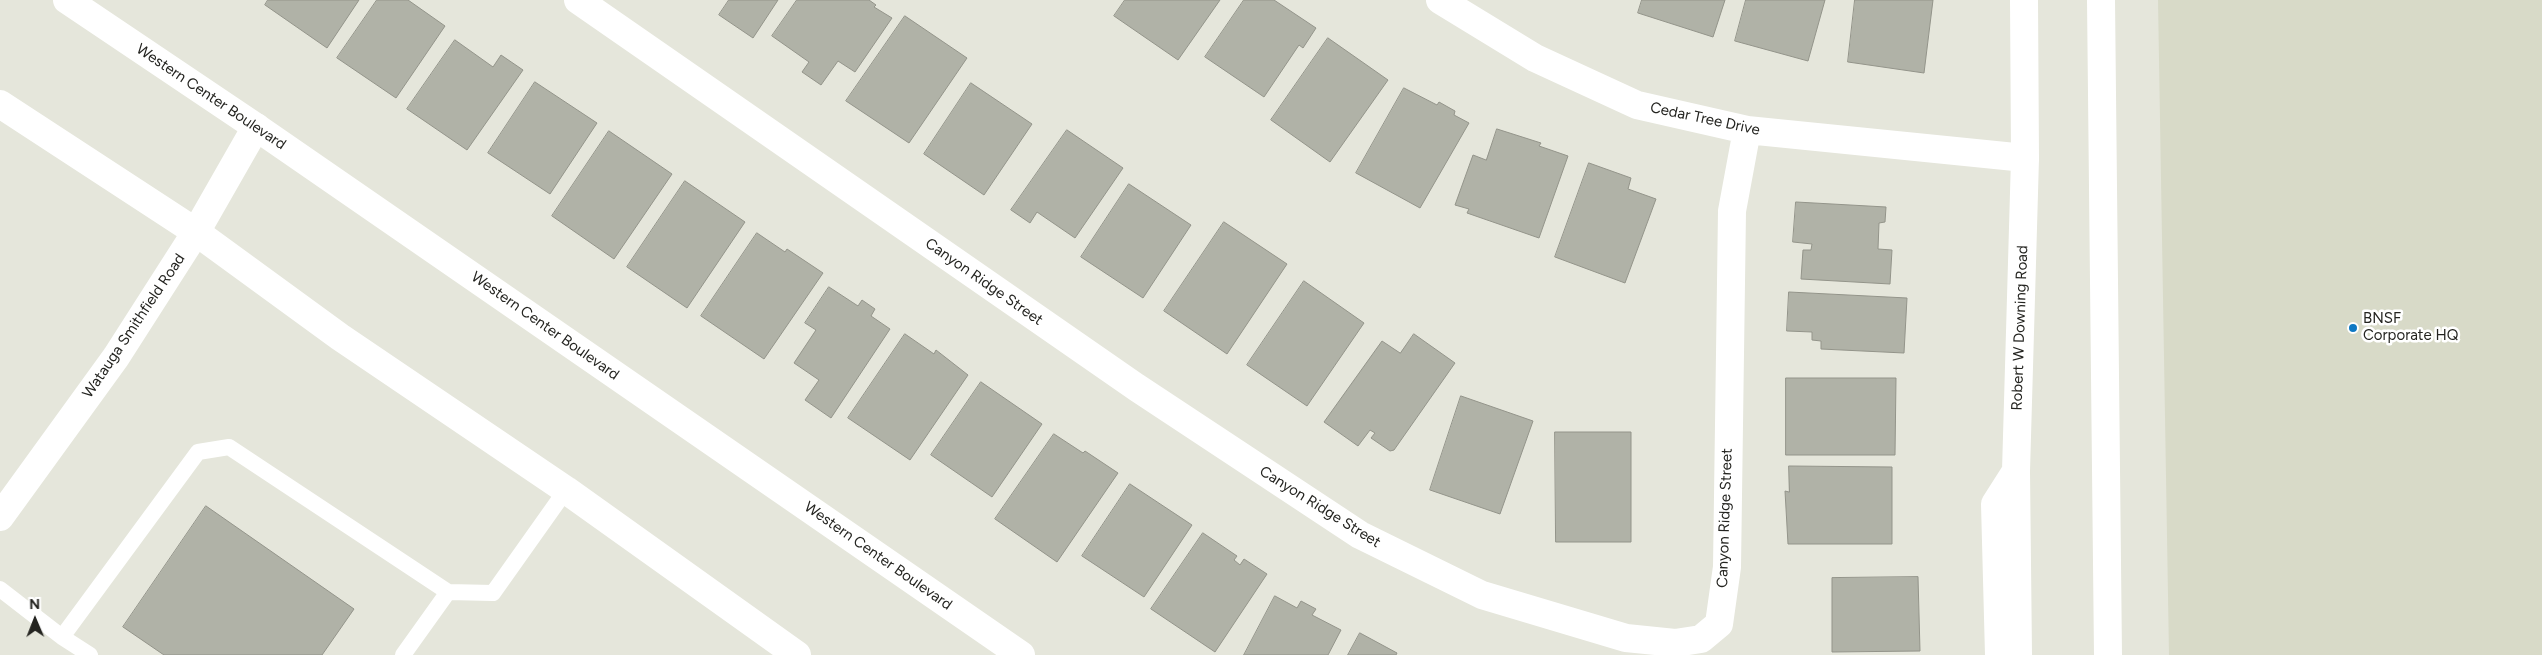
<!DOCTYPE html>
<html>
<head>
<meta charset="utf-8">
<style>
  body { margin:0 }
  #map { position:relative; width:2542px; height:655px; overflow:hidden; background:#e5e6db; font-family:Figtree,sans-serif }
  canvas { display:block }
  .north { position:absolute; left:10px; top:595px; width:50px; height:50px; -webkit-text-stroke:4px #fff; paint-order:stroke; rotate:359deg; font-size:14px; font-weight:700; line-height:20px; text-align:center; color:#242420 }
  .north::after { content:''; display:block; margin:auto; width:18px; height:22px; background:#242420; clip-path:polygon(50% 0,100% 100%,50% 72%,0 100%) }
</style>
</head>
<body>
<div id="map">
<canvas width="2542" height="655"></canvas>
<div class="north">N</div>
</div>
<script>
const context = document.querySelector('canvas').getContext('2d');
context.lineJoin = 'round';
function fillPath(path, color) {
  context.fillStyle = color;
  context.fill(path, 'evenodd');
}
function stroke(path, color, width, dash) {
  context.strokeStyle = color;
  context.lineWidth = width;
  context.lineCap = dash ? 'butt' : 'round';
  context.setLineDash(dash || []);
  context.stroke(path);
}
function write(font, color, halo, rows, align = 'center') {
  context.font = font + ' Figtree,sans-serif';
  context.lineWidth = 5;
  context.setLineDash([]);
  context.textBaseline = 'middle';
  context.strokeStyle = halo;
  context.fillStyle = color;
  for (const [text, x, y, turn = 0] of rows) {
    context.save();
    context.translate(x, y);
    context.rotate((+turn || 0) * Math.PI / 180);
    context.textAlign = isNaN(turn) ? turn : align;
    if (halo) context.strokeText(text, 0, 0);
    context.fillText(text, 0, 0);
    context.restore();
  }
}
fillPath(new Path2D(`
  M2158,0H2542V655H2169Z`), '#d8dac8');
const building = new Path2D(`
  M268,0H359L327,48L265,5Z
  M377,0H408L445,26L396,98L337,58Z
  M729,0H778L753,38L719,15Z
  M797,0H869L876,5L874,7L892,18L855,72L838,61L821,85L802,72L809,62L772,36Z
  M1125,0H1220L1178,60L1114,16Z
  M1244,0H1274L1316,28L1303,48L1299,45L1264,97L1205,57Z
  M1642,0H1725L1713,37L1638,13Z
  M1746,0H1825L1808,61L1735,41Z
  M1855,0H1933L1924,73L1848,62Z
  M905,16L967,58L909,143L846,101Z
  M1328,38L1388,80L1330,162L1271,120Z
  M455,40L493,67L501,55L523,70L467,150L407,109Z
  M535,82L597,123L550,194L488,153Z
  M971,83L1032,124L984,195L924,154Z
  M1404,88L1437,105L1439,102L1455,111L1454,115L1469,123L1420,208L1356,173Z
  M1497,129L1541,143L1539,146L1568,156L1539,238L1467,213L1469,209L1455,205L1473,155L1486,160Z
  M1067,130L1123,168L1075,238L1037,212L1030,223L1011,210Z
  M609,131L672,174L614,259L552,216Z
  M1589,163L1631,178L1628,189L1656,199L1625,283L1555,257Z
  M685,181L745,222L687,308L627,267Z
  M1129,184L1191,225L1143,298L1081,257Z
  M1796,202L1886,207L1885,222L1879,223L1878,249L1892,250L1890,284L1801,279L1803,250H1811L1812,244L1793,242Z
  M1224,222L1287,264L1227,354L1164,311Z
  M757,233L785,252L787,249L823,273L764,359L701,316Z
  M1304,281L1364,323L1307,406L1247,365Z
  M829,287L858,306L862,300L875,309L871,316L890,329L831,418L805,400L819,380L794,363L816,330L805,323Z
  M1789,292L1907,298L1904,353L1821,349V341L1812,340V332L1787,331Z
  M905,334L934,354L936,350L968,375L910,460L848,418Z
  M1414,334L1455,363L1394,450L1390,451L1371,438L1375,433L1370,430L1358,446L1324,422L1382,341L1400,353Z
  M1786,378H1896L1895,455H1786Z
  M981,382L1042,424L992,497L931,455Z
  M1461,396L1533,421L1500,514L1430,490Z
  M1555,432H1631V542H1556Z
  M1054,434L1083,453L1085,451L1118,473L1057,562L995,519Z
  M1789,466L1892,467V544H1788L1785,491L1789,492Z
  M1130,484L1192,525L1144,597L1082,556Z
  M206,506L354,609L322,655H164L123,627Z
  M1203,533L1237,556L1234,560L1240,565L1244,559L1267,574L1215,652L1151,609Z
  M1918,577L1920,651L1832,652V578Z
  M1275,596L1297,608L1301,601L1316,609L1312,615L1341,630L1328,655H1244Z
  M1360,633L1397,653L1396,655H1348Z`);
fillPath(building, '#b0b2a7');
stroke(building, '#93948a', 1);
stroke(new Path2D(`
  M0,589L62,637L198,452L229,447L448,592L493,593L566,490
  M62,637L90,655
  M403,655L448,592`), '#fff', 16);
stroke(new Path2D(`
  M578,0L1136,387L1360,535L1482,595L1626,638L1675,643L1701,639L1719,624L1727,567L1732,211L1747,130
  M1440,0L1535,58L1637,105L1747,130L2025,158
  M0,517L116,357L196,232L256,127`), '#fff', 28);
stroke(new Path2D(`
  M67,0L256,127L1021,655
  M2101,0L2108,655
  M0,104L196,232L340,337L566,490L797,655
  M1999,655L1995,504L2016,471
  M2018,655L2016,471L2025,158L2024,0`), '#fff', 28);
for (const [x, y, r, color] of [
  [2353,328,5,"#0e78c3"]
]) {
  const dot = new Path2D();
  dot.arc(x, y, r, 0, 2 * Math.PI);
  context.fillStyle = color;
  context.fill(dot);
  stroke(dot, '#fff', 2);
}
write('15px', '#242420', '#fff', [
  ["Western Center Boulevard",211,97,34],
  ["Cedar Tree Drive",1705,119,12],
  ["Canyon Ridge Street",984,282,35],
  ["Watauga Smithfield Road",134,326,-56],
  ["Western Center Boulevard",545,326,35],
  ["Robert W Downing Road",2020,328,-88],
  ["Canyon Ridge Street",1320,507,32],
  ["Canyon Ridge Street",1725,518,-88],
  ["Western Center Boulevard",878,556,35]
]);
write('15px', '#242420', '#fff', [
  ["BNSF",2363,319],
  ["Corporate HQ",2363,336]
], 'left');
</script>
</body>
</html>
